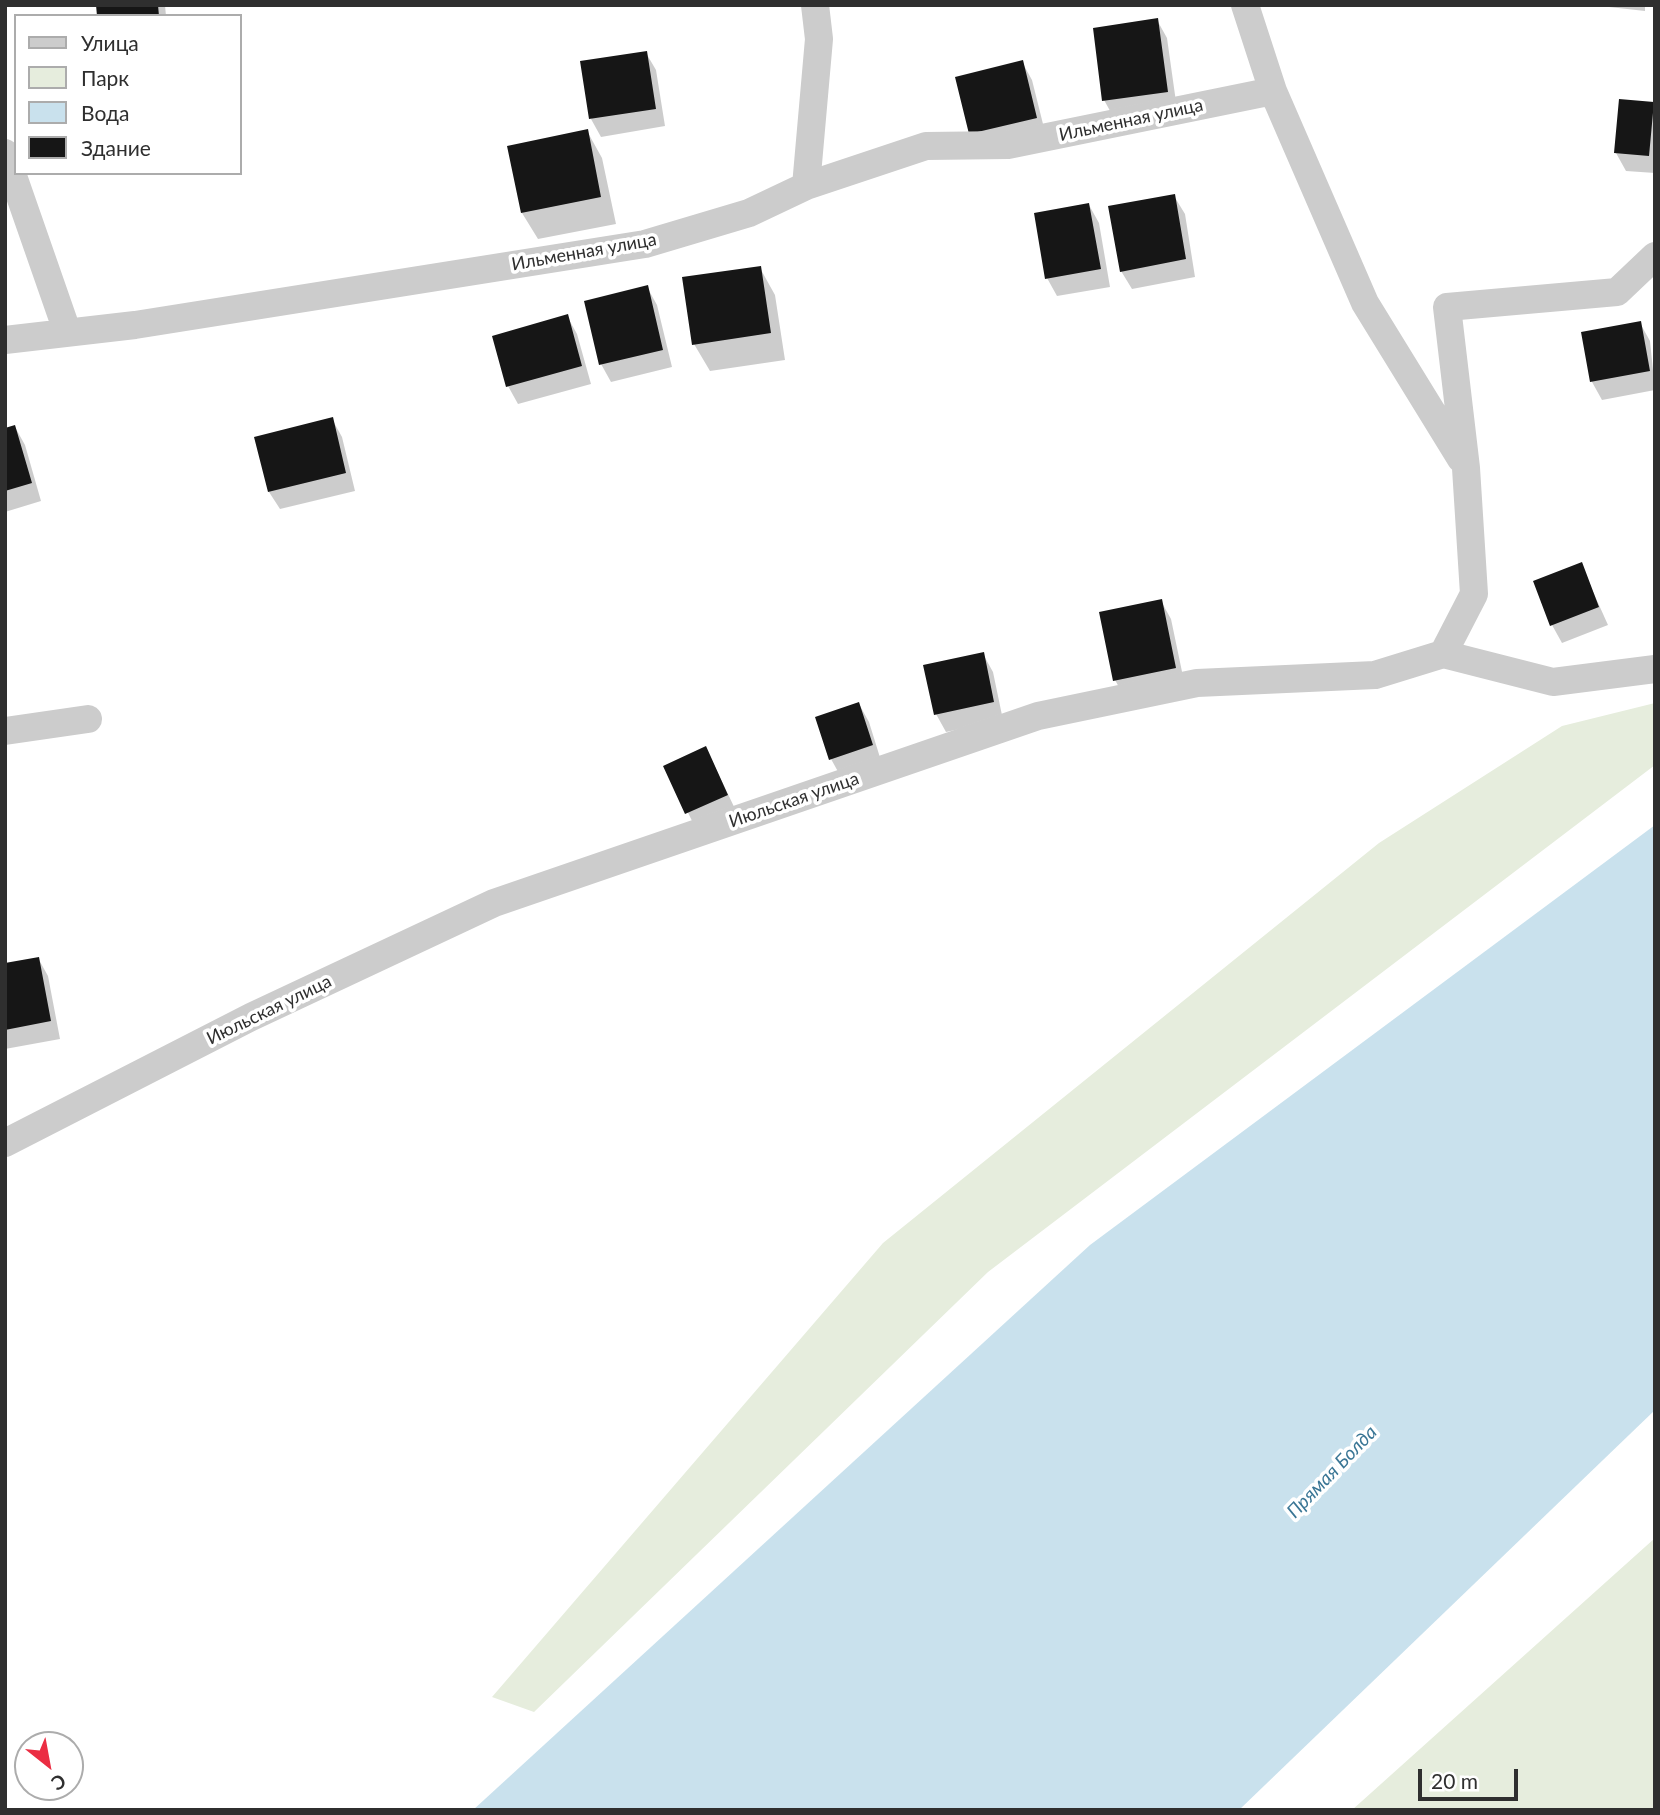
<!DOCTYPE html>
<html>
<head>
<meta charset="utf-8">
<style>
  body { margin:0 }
  #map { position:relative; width:1660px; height:1815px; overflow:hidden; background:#fff; font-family:Lato,sans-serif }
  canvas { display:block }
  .frame { position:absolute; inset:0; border:7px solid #2f2f2f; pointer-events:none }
  .legend { position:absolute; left:14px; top:14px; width:228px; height:161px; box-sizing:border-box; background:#fff; border:2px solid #acacac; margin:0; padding:9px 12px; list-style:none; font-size:21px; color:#2f2f2f }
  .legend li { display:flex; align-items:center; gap:14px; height:35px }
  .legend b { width:35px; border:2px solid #acacac }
  .north { position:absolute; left:14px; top:1731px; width:70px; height:70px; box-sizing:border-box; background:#fff; border:2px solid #acacac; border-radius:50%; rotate:149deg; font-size:19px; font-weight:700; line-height:28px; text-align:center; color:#2f2f2f }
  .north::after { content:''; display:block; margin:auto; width:24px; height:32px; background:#eb2d43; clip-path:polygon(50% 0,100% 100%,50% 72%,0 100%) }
  .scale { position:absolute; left:1418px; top:1769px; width:100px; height:32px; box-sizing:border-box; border:4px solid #2f2f2f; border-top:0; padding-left:9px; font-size:21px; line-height:24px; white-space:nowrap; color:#2f2f2f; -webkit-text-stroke:5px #fff; paint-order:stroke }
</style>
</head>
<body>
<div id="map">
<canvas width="1660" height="1815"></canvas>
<div class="frame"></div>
<ul class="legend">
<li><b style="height:9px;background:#ccc"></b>Улица</li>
<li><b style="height:19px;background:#e6eddd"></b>Парк</li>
<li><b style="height:19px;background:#c9e1ed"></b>Вода</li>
<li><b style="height:19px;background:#161616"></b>Здание</li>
</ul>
<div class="north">С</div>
<div class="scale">20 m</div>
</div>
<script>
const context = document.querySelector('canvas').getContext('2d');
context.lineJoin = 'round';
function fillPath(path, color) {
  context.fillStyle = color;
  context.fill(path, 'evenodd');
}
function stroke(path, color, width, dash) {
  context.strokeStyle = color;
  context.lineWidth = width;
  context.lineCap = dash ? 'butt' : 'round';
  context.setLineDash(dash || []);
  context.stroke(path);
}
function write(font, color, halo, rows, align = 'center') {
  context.font = font + ' Lato,sans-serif';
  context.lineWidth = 7;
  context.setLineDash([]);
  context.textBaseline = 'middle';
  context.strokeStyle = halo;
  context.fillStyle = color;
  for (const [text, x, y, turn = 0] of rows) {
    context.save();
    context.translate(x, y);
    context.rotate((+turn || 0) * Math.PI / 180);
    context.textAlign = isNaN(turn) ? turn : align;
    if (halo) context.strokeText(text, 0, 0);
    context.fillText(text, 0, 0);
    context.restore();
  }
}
fillPath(new Path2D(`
  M1655,703V765L988,1272L534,1712L492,1697L883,1243L1379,843L1562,726Z
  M1655,1538V1810H1352Z`), '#e6eddd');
fillPath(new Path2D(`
  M1655,825V1410L1239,1810H473L1090,1245Z`), '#c9e1ed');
fillPath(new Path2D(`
  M98,5H165L166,16H99Z
  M1591,5H1645V11Z
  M1157,20L1167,38L1177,109L1114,118L1104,100Z
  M646,53L656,70L665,126L601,137L591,119Z
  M1022,62L1032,80L1046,136L971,134Z
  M1653,103L1655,173L1626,171L1616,153Z
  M587,131L602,158L616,224L538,239L522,213Z
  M1174,196L1185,214L1195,277L1132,289L1121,271Z
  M1089,205L1099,223L1110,287L1057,296L1047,278Z
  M760,268L775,295L785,360L710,371L694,344Z
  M647,287L657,305L672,367L611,382L601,364Z
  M567,316L577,334L591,384L518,404L508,386L494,337Z
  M1640,323L1650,341L1655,390L1602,400L1592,382L1583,333Z
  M332,419L342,437L355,491L280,509L269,492Z
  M15,427L25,445L41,501L5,512V430Z
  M1581,565L1608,625L1562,643L1552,625Z
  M1161,601L1171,619L1185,686L1125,698L1115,680Z
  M983,654L993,672L1003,720L946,732L936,714Z
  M859,704L869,722L882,764L841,777L831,759Z
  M706,748L737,813L697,831L665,766Z
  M38,958L48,976L60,1039L5,1049V965Z`), '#0003');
fillPath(new Path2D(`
  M96,5H158L159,16H97Z
  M1158,18L1168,92L1102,101L1093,28Z
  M647,51L656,109L589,119L580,61Z
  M1023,60L1037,118L969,134L955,77Z
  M1619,99L1654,102L1649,156L1614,153Z
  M588,129L601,197L521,213L507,146Z
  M1175,194L1186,259L1120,272L1108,206Z
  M1089,203L1101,269L1045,279L1034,213Z
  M761,266L771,333L692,345L682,277Z
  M648,285L663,350L599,365L584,301Z
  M568,314L582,366L506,387L492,336Z
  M1641,321L1650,371L1590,382L1581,332Z
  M333,417L346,473L268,492L254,437Z
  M15,425L32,483L5,491V428Z
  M1582,562L1599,607L1550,626L1533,581Z
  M1162,599L1176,668L1113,681L1099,612Z
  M984,652L994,702L934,715L923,665Z
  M859,702L873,745L829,760L815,717Z
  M706,746L728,795L685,814L663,766Z
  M39,957L51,1021L5,1030V963Z`), '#161616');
stroke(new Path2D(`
  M1245,5L1273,91L1365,303L1461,459
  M5,153L67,331
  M806,186L819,39L815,5
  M5,340L135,325L645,244L749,213L806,186L926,146L1008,145L1273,91
  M1443,654L1553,682L1655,669
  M5,731L88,719
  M5,1143L251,1017L494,903L1038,716L1197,683L1375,675L1443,654L1474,594L1466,468L1447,307L1617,292L1655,256`), '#ccc', 28);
write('18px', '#2f2f2f', '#fff', [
  ["Ильменная улица",1131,120,-12],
  ["Ильменная улица",584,252,-10],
  ["Июльская улица",794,800,-19],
  ["Июльская улица",269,1010,-26]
]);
write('italic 19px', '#3a7695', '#fff', [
  ["Прямая Болда",1332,1472,-46]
]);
</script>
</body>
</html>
